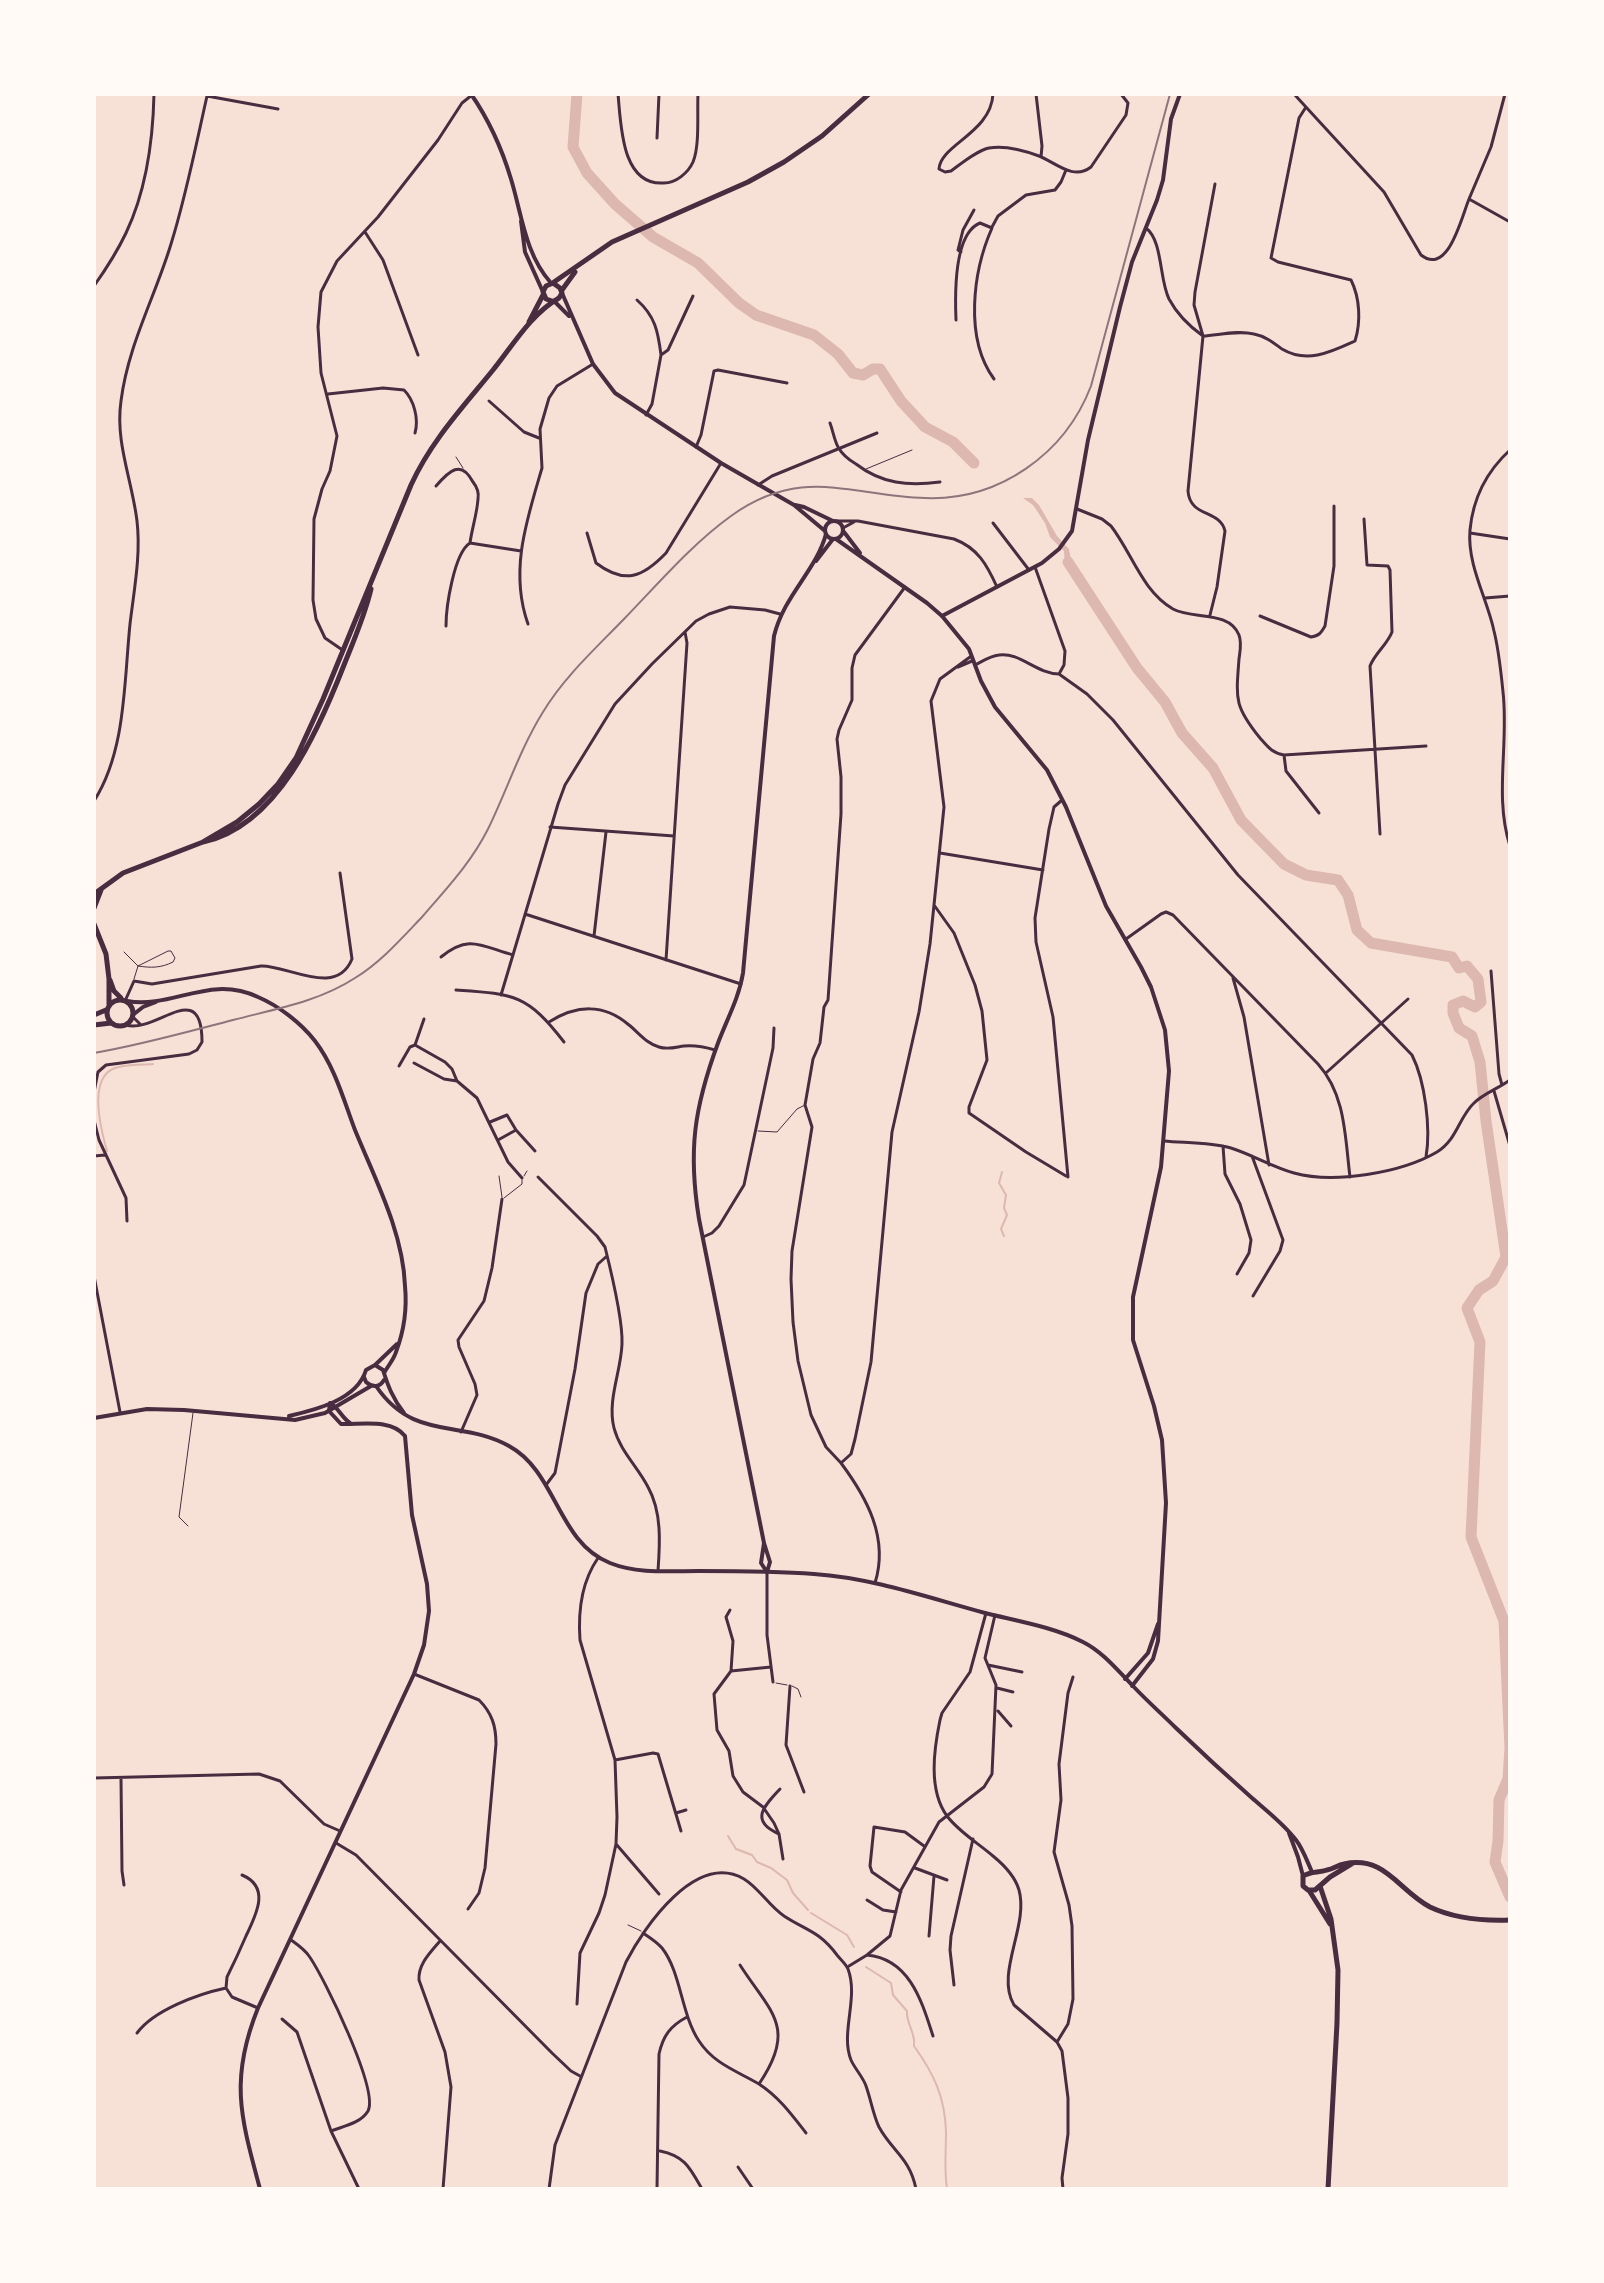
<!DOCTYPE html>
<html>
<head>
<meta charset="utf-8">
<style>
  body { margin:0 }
  #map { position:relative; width:1604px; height:2283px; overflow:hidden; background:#f7e1d7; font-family:"Varela Round",sans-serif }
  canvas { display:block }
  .frame { position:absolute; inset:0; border:96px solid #fffaf5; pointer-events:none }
</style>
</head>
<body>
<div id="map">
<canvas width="1604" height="2283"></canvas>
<div class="frame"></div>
</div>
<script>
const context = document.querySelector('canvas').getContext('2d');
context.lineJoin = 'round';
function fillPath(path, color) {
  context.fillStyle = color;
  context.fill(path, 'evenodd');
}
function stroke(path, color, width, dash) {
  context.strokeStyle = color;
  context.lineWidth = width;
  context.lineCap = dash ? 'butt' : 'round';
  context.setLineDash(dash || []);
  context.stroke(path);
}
fillPath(new Path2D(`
  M1023,498H1032L1039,505L1057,536L1069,549L1071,560L1079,572L1073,577L1065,567L1064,551L1050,537L1045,523L1033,505Z`), '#dcb8b0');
stroke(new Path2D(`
  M107,1151C101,1130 87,1078 115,1068C126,1064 141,1065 153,1064
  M1002,1172L999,1183L1006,1195L1004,1208L1007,1215L1001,1229L1004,1236
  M728,1836L736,1849L752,1855L757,1862L771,1868L787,1880L793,1893L808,1910
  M811,1913L847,1935L854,1947
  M866,1967L891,1983L893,1995L907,2011C906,2024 916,2033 914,2046C934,2074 945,2097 946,2132C946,2151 944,2170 947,2189`), '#dcb8b0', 2);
stroke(new Path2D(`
  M577,94L573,147L587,173L615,204L653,237L698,263L739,303L756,315L814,335L838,354L853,373L863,375L873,369H880L901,401L925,427L953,442L974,463
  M1068,562L1137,668L1165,702L1182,733L1213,768L1241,820L1284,864L1306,875L1338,880L1348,895L1357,930L1371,943L1452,957L1459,968L1467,966L1478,979L1481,1002L1475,1007L1463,1001L1453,1005V1013L1459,1028L1472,1036L1480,1062L1486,1121L1506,1257L1493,1281L1479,1290L1467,1308L1480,1342L1471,1537L1504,1621L1510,1748L1508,1779L1499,1800L1498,1841L1495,1862L1510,1897`), '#dcb8b0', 11);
stroke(new Path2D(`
  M528,94V95
  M456,457L463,468
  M866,469L912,450
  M124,952L138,966L168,951H171L175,958L173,962C161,968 151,968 138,966L134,979
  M758,1131L777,1132L797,1109L805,1105
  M499,1176L502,1197
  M524,1176L527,1171
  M504,1198L522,1184V1180
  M188,1526L179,1517L193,1413
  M776,1683L787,1685
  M792,1686L798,1689L801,1697
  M628,1925L641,1931`), '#4a2c40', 1);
stroke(new Path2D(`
  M207,94V96L278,109
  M618,94C621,124 621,186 664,183C676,183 688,173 693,162C700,145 697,113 698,94
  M993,94C991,133 940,145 939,169L945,172L951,171C962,163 976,151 989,148C1006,145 1023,150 1039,156C1055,162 1073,181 1091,167L1126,115L1128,103L1121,94
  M1036,94L1042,146L1041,157
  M1294,94L1384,192L1421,255C1448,276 1461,219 1469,199L1510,222
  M657,138L659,94
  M1469,199L1491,147L1505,94
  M992,227L998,216L1026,195L1055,190L1061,182L1066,170
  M1146,228C1163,241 1159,279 1169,299C1177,314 1189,326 1203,336C1219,335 1238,330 1254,334C1265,336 1274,343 1282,349C1307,364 1331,352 1355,341C1361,322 1360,298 1351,280L1278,262L1271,258L1299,118L1306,107
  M365,232L383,260L418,355
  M961,252L958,250L963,230L974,210
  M94,286C106,269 117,252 126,233C146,191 153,140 154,94
  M637,300C655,316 658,331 661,355
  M956,320C955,296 953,234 980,223L992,228C973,271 964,338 994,379
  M328,394L383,388L404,390C414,400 419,419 415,433
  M489,401L524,432L539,438
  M646,415L652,404L661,355L668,350L693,296
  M830,423C833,431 834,439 838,447C842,454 849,460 856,464C882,484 908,486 940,482
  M696,447L701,435L714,371L718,370L787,383
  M1510,450C1487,471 1473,498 1470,530C1467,565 1487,598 1494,631C1499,651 1501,672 1503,692C1509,743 1494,797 1510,846
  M758,485L772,476L877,433
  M436,486C449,471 461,459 473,482C477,487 479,493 478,499C477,514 472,528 470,543
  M1077,509L1102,519L1111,526C1132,553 1142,591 1173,609C1193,620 1229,610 1239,635C1242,643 1240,651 1239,659C1236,699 1234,706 1260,738C1268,747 1272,753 1284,755L1426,746
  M1364,519L1367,565L1388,566L1390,570L1392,632C1387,645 1375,653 1370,666L1380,834
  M836,521H858L954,539C978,548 987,565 997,587
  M993,523L1029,570
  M843,528L854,522
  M587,533L596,563C625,585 643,577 666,553L721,463
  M1470,533L1510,539
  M1485,598L1510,596
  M1210,615L1217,587L1225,531C1220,509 1190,518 1188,491L1203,336L1194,305L1195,292L1215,184
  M1260,616L1311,637C1319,636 1321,633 1325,626L1334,566V506
  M528,624C509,571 527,519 542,468L540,429L549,398L557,386L593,364
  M446,626C446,607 454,553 470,543L521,551
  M341,649L325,638L316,619L313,600L314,519L322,489L330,471L337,436L321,373L318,327L321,292L337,261L378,217L438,140L462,103L472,95
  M975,665C983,661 990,656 999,655C1020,652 1037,674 1059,674L1064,665L1065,651L1035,567
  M958,667L972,661
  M1059,674L1087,694L1113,720L1238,875L1412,1055C1425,1081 1431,1128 1426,1157
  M1284,755L1286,771L1319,813
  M1062,800L1054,807L1049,829L1035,918L1036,942L1053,1017L1068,1177
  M94,801C126,751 124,682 130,624C134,590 141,555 137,521C132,480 115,442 121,401C128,345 155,297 171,244C186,196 196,145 207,96
  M550,827L674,836
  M940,853L1043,870
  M934,905L954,933L975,985L982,1011L987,1060L969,1107V1113L1026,1152L1066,1176
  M525,914L741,984
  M594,936L606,832
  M1126,939L1161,914L1166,912L1173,915L1318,1064C1346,1095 1345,1138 1350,1177
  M441,957C469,934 481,946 513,955
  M666,960L687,643L685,632
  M1491,971L1499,1074L1502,1085
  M1233,978L1244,1017L1269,1165
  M456,990C514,994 527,994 564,1042
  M501,995L558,804L565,785L615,704L652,664L696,621L709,614L730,607L765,610L780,614
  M125,1001L134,981L152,984L261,966C288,965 336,998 352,959L340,873
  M133,1017L141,1025
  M424,1019L415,1045L445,1062L452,1069L457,1081L477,1098L508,1162L522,1178
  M549,1022C576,1005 604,1003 629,1025C639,1033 647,1044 659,1047C668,1050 676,1047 684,1046C695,1045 705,1047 715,1050
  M414,1063L444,1079L457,1081
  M399,1066L410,1047L415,1045
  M1327,1072L1408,999
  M1494,1091L1510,1146
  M94,1092L98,1072L106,1065L189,1054L197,1050L202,1042C202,976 156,1034 126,1025
  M94,1120L99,1140L126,1198L127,1221
  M490,1122L507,1115L516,1130L535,1151
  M498,1140L516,1130
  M1164,1141C1185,1143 1210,1142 1231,1148C1253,1155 1272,1167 1294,1173C1334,1184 1401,1173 1437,1152C1457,1140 1459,1117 1474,1103C1483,1094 1499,1088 1510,1080
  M1223,1146L1225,1174L1240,1204L1251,1240L1249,1253L1237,1274
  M94,1156L105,1155
  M1252,1156L1283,1240L1280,1251L1253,1296
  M538,1177L597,1236L605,1247C611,1271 623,1319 622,1344C621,1372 607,1400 614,1428C620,1451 638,1467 648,1487C662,1512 660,1543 658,1571
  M703,1237L712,1233L719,1226L744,1185L773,1048L774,1028
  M94,1276L120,1412
  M461,1432L477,1395L475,1384L459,1347L458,1340L484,1301L492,1268L502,1199
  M841,1463L826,1447L811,1415L798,1361L793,1322L791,1279L792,1251L812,1127L805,1105L813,1059L820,1043L824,1007L828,1000L841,814V777L837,739L839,730L852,700V668L855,655L905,587
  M546,1485L555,1473L575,1369L586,1293L598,1264L607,1256
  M767,1572V1635L773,1682
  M875,1583C889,1538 867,1498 841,1463L851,1454L855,1439L871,1362L892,1132L919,1012L930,944L944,807L931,701L940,679L970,657
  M730,1610L726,1617L733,1641L731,1671L714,1694L717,1730L729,1751L733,1776L743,1792L763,1807L774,1823L779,1834L783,1859
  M986,1613L970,1672L942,1713L940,1720C934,1749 928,1790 947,1816C959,1832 978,1843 993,1856C1004,1865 1015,1876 1019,1890C1029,1926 995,1973 1014,2005L1057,2042
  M988,1665L1022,1672
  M731,1671L771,1667
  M414,1674L479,1700C492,1713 496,1726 496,1744L485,1868L479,1893L468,1909
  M790,1686L786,1745L804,1792
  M997,1688L1013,1692
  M998,1711L1011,1726
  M615,1760L653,1753L658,1754L681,1831
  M94,1778L259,1774L280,1781L324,1824L340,1831
  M121,1778L122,1871L124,1885
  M676,1813L686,1810
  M779,1834C749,1821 764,1806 780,1789
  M336,1843L356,1855L552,2053L571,2071L580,2076
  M616,1844L659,1894
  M915,1868L947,1880
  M901,1892L872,1872L870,1866L874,1827L905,1832L924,1846
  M867,1900L883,1910L896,1912
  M643,1933C649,1937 657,1942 662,1948C681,1972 681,2014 699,2041C714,2064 737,2071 759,2084C779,2097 792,2115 806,2133
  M929,1936L934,1876
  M291,1940C298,1945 304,1949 309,1956C324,1977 379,2090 368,2111C361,2123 344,2126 331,2131
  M440,1941C430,1953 418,1964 419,1980L445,2052L451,2087L443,2189
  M867,1955C910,1959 922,2002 933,2036
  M740,1965C770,2012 798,2027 759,2084
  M849,1966L867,1955L890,1936L901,1890L939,1822L984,1787L992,1774L996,1685L985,1658L995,1615
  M954,1985L950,1950L951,1936L973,1839
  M226,1988L227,1977C234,1963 240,1950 246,1936C256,1915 271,1887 242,1875
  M577,2004L580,1953L599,1913L605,1895L616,1844L617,1817L615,1760L580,1640C578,1612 582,1581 598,1558
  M282,2019L297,2032L331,2131L359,2189
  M137,2033C154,2010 198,1994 226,1988L232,1997L258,2008
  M660,2151C685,2156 690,2168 702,2189
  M738,2167L753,2189
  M549,2189L555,2145L626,1962C644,1927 696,1851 744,1879C759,1888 769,1906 784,1916C807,1931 819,1931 837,1955C841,1960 846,1964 848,1969C859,1998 840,2033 851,2060C855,2069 863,2077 866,2086C871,2100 873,2114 879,2127C892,2151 910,2158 916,2189
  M657,2189L659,2054C663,2036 670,2026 687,2017
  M1063,2189L1062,2178L1068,2134V2098L1062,2051L1057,2042L1068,2024L1073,1999L1072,1926L1069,1905L1054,1852L1061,1800L1059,1764L1068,1693L1073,1677`), '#4a2c40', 3);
stroke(new Path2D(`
  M816,561L833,539
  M942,616L1042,563L1059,549L1072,531L1088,440L1120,307L1132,262L1157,200L1163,180L1171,119L1180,94
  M330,1403C339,1408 341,1417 350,1423
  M764,1543L699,1219C688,1151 694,1108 718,1043C727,1019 739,998 743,973L774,636C784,595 816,571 826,534
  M764,1543L770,1562L767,1572L761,1563Z
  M260,2189C241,2118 229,2080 258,2008L414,1674L424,1645L429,1611L427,1584L412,1515L405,1436C391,1418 360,1425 341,1424L329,1411L330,1403`), '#4a2c40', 4);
stroke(new Path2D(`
  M471,94C489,120 502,149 511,179C522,215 525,254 551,283
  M521,221L525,252L543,292
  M562,293L593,364L615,393L721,463L794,505L825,531
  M554,301L569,316
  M795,505L804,507L833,521
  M825 530a9 9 0 1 1 18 0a9 9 0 1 1-18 0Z
  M844,532L860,553
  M836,539L927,603L942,616L969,649L981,681L995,707L1047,770L1066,807L1106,906L1141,967L1151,987L1165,1030L1169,1071L1161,1167L1133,1297V1340L1154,1406L1162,1440L1166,1503L1158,1641L1153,1659L1132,1686
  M127,1001C173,1009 209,974 258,997C279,1006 301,1023 315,1041C335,1067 344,1101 355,1130C375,1179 403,1232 405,1286C407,1307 404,1331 396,1352C394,1359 388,1366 384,1373
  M134,1014L143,1007L156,1002
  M375,1365L397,1344
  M364,1377L366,1382C373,1388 380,1387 384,1380
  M376,1386C414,1442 461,1419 509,1446C557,1472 557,1542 610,1563C637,1574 670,1571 699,1571C738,1571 776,1571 814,1574C873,1578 929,1598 985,1613C1017,1621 1054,1627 1083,1642C1103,1652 1118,1671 1133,1686C1147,1701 1162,1714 1176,1728C1201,1752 1226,1775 1252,1798C1267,1811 1284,1824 1296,1840C1303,1849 1307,1861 1312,1872
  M289,1416C315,1410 357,1400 366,1370L375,1365L383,1370C388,1386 393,1399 404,1413
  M94,1418L147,1409L184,1410L295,1420L325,1413L371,1386
  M1125,1679L1148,1653L1158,1624
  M1289,1833L1298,1857L1303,1876`), '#4a2c40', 4);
stroke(new Path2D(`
  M554,282L612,242L748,182L784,162L822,136L869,94
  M562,290L575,272
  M529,322L543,295
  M203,842L237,822L259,804L278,784L296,758L323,699L411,485C431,441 463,407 493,370C513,345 531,314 559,298L562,293L560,288L553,283L546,286L543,292L546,299L552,301
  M94,894L123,873L203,842C278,826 319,729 344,665C354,640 365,615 371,589
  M94,908L101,890
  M94,924L106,954L109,979V1004
  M110,980L114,991L121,998
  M107 1013a13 13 0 1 1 26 0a13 13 0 1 1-26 0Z
  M94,1015L106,1010
  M94,1025L111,1023
  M1353,1863L1330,1877L1315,1890H1308L1303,1886V1876C1311,1871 1318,1873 1327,1870C1333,1869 1338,1865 1344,1864C1385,1855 1398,1890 1430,1907C1455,1919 1483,1921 1510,1920
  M1320,1886L1331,1919L1338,1970L1337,2023L1328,2189
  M1310,1892L1330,1924`), '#4a2c40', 5);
stroke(new Path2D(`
  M94,1053C141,1045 187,1032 233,1020C275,1009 318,1002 355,978C381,962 401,939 422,917C446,889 471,863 488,829C507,790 520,749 543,712C564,677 596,648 624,619C658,584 692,544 731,516C802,465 851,496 925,498C999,501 1065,454 1091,386L1170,94`), '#8f747c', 2);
</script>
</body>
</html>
